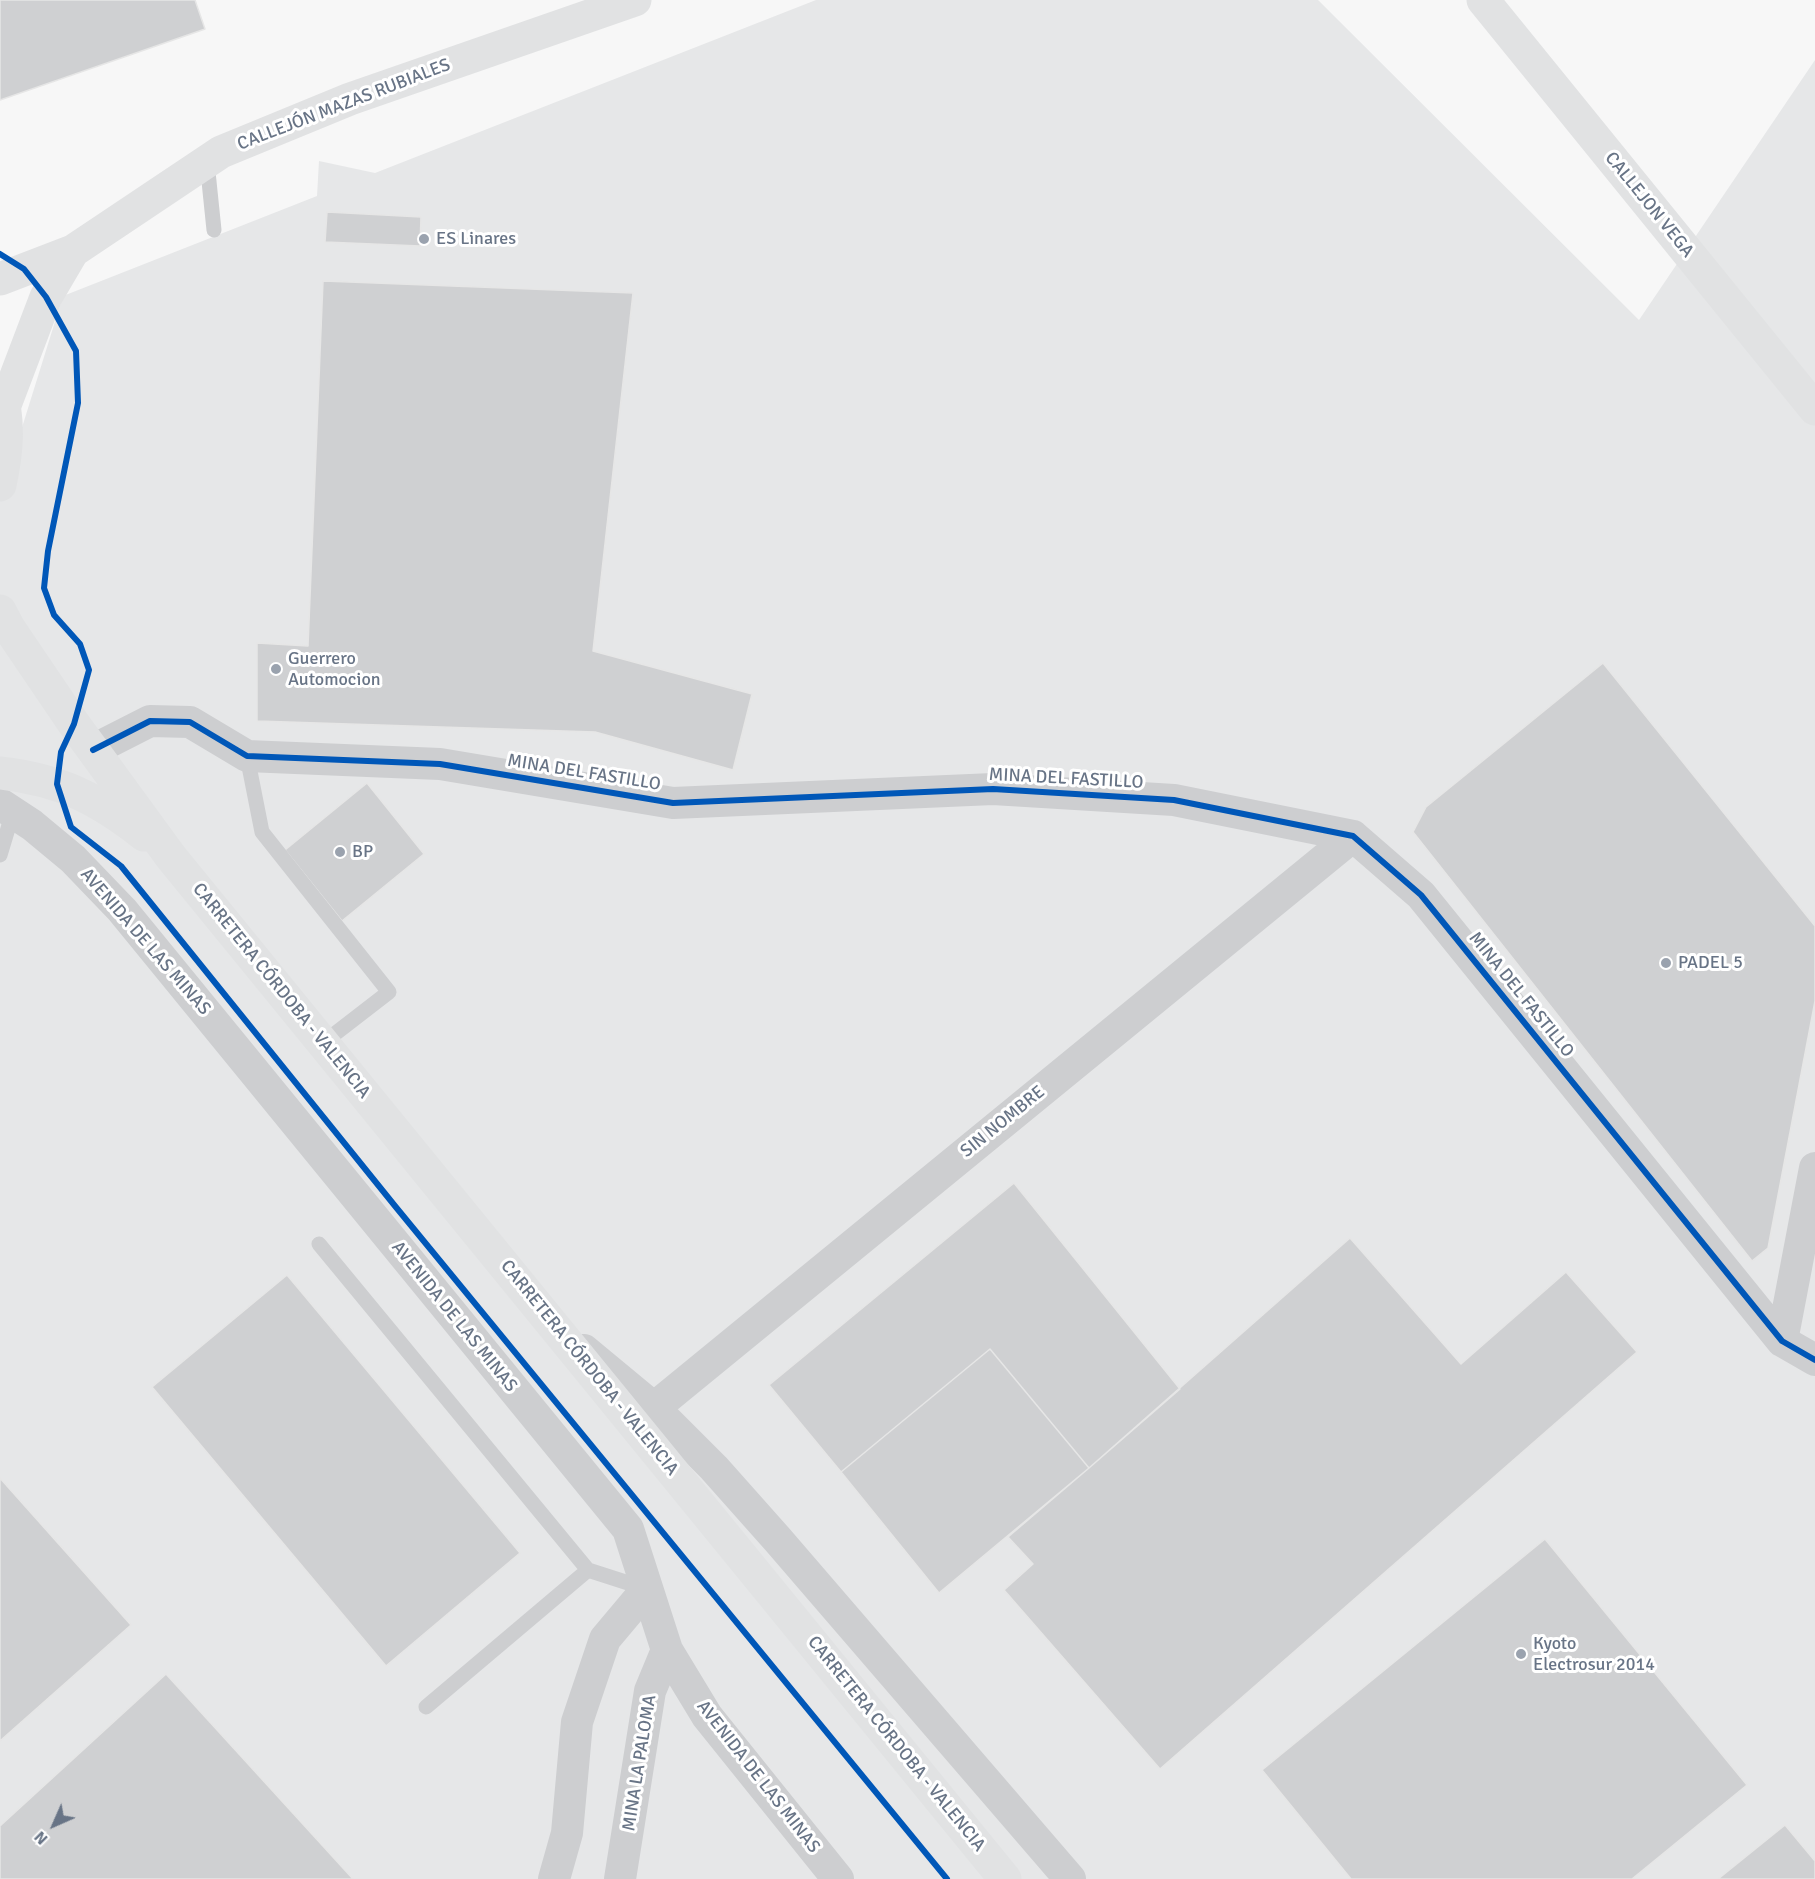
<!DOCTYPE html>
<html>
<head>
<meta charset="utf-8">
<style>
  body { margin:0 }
  #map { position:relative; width:1815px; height:1879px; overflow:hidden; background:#f7f7f7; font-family:Signika,sans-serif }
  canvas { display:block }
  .north { position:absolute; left:24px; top:1795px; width:60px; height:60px; -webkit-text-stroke:4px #fff; paint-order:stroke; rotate:225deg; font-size:16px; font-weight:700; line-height:24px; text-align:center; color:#687486 }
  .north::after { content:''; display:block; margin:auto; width:21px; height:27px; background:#687486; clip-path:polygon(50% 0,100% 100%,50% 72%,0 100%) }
</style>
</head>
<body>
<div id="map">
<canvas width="1815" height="1879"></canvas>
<div class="north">N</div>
</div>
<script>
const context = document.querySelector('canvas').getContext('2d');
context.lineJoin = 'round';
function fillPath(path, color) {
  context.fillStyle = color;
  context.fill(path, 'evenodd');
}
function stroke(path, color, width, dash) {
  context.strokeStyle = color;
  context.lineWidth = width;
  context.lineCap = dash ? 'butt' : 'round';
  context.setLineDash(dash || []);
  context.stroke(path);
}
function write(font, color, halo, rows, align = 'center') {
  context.font = font + ' Signika,sans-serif';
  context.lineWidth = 6;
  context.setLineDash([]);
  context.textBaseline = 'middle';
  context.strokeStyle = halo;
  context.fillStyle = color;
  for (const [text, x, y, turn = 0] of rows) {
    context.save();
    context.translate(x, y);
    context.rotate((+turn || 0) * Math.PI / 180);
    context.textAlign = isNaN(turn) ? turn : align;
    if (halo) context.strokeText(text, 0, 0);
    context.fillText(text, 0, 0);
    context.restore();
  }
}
fillPath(new Path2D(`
  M816,0H1318L1639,320L1815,60V1879H0V498L63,296L317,196L319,161L375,173Z`), '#e6e7e8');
const building = new Path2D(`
  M0,0H195L205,29L0,100Z
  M327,212L421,217L420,246L325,242Z
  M323,281L633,293L593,651L752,694L733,770L595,732L257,721V643L308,646Z
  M1603,663L1815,926V1001L1768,1248L1752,1261L1413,832L1426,807Z
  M367,783L424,854L342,921L285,850Z
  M1014,1183L1180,1389L1089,1468L990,1349L841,1472L769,1385Z
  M1350,1238L1461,1364L1566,1272L1637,1352L1160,1769L1004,1590L1033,1564L1008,1537L1089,1468Z
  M287,1275L520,1553L386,1666L152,1387Z
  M990,1349L1089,1468L939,1593L841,1472Z
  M0,1478L131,1625L0,1741Z
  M1545,1539L1747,1785L1632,1879H1351L1262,1770Z
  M166,1674L353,1879H0V1826Z
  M1785,1825L1815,1861V1879H1718Z`);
fillPath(building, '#cfd0d2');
stroke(building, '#e6e6e6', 1.5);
stroke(new Path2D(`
  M207,162L214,230
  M247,756L262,832L389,992L323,1043
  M0,855L13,812
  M319,1244L588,1570L647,1589
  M426,1707L588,1570`), '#cdced0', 15);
stroke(new Path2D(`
  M93,750L150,721L190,722L247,756L440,764L673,803L993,789L1174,800L1353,836L1421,895L1782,1341L1815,1360
  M0,804L32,825L73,859L122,910L628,1529L667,1650L707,1716L838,1879
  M1782,1341L1815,1168
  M584,1350L654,1408L714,1468L778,1540L1070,1879
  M654,1408L1353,836
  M554,1879L567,1833L577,1722L605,1639L647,1589
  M620,1879L650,1691L667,1650`), '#cdced0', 32);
stroke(new Path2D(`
  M1483,0L1815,409
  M0,279L73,251L221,152L350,99L635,0
  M0,388C10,422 7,452 0,485
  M5,405L46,297L73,251
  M0,611L9,628L74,724L171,857L1005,1879
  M0,773C60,780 97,798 144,835`), '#e1e2e3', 33);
stroke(new Path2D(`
  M0,254L24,269L46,297L76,351L78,403L48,551L44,588L54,615L80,644L89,670L74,724L61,752L57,784L71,827L121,866L395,1206L947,1879
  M93,750L150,721L190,722L247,756L440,764L673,803L993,789L1174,800L1353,836L1421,895L1782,1341L1815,1360`), '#0057b8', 6);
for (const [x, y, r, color] of [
  [424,239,6,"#9aa2ae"],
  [276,669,6,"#9aa2ae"],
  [340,852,6,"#9aa2ae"],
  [1666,963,6,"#9aa2ae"],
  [1521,1654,6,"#9aa2ae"]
]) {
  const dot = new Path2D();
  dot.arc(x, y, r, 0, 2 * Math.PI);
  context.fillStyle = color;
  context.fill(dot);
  stroke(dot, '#fff', 2);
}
write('18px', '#687486', '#fff', [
  ["CALLEJÓN MAZAS RUBIALES",344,105,-21],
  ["CALLEJON VEGA",1649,205,51],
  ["MINA DEL FASTILLO",584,773,9],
  ["MINA DEL FASTILLO",1066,779,3],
  ["AVENIDA DE LAS MINAS",145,942,49],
  ["CARRETERA CÓRDOBA - VALENCIA",281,991,51],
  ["MINA DEL FASTILLO",1521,995,51],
  ["SIN NOMBRE",1003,1122,-39],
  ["AVENIDA DE LAS MINAS",454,1317,51],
  ["CARRETERA CÓRDOBA - VALENCIA",589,1368,51],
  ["CARRETERA CÓRDOBA - VALENCIA",896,1744,51],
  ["MINA LA PALOMA",640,1763,-81],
  ["AVENIDA DE LAS MINAS",758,1777,52]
]);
write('18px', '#687486', '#fff', [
  ["ES Linares",436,239],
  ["Guerrero",288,659],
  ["Automocion",288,680],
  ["BP",352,852],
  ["PADEL 5",1678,963],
  ["Kyoto",1533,1644],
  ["Electrosur 2014",1533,1665]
], 'left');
</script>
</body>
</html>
